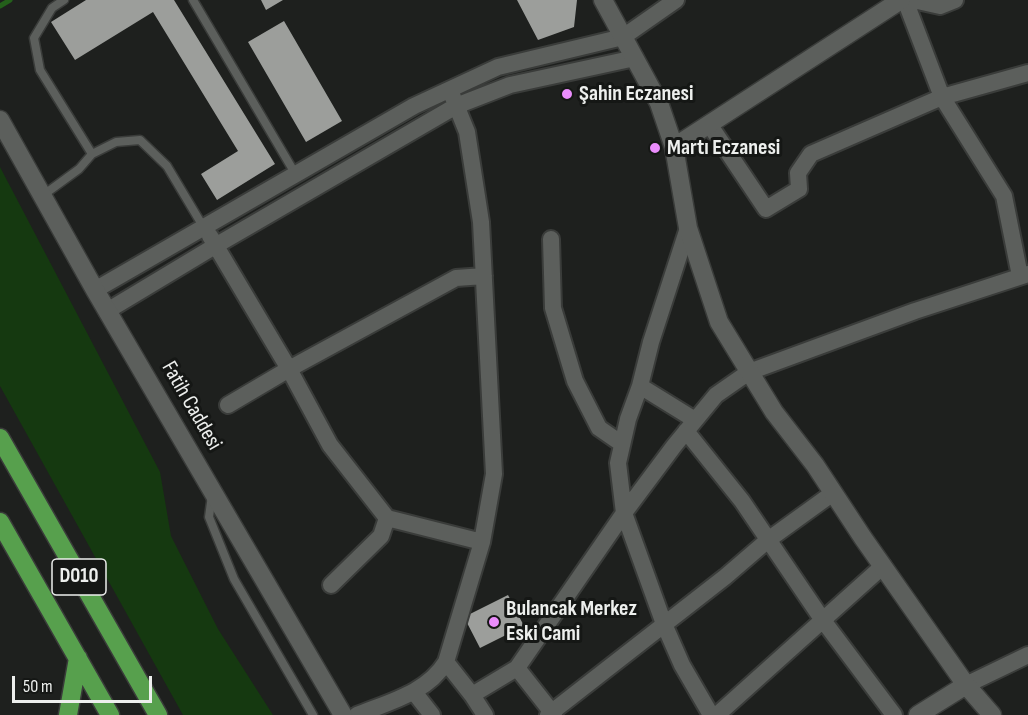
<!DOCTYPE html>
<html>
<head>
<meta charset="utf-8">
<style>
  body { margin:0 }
  #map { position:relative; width:1028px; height:715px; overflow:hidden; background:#1e201e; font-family:"Sofia Sans Condensed",sans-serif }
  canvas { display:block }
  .scale { position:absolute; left:12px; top:676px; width:140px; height:27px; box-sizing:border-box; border:3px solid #edefed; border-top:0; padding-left:8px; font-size:18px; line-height:21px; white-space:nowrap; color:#edefed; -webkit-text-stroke:4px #151715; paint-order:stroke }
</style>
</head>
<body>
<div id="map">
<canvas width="1028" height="715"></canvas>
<div class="scale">50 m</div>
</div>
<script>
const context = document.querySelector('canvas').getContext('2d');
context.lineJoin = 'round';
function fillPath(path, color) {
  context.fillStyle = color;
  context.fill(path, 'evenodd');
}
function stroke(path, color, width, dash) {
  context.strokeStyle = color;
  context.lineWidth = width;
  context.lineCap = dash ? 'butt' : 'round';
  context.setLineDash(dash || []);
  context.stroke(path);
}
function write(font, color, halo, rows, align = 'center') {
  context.font = font + ' "Sofia Sans Condensed",sans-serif';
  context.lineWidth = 6;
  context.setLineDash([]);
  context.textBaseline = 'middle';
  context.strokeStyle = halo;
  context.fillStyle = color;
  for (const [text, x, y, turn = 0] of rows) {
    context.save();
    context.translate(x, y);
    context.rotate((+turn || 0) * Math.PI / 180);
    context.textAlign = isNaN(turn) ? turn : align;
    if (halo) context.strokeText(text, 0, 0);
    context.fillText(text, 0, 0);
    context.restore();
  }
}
fillPath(new Path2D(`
  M0,167L160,472L171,536L218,629L273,715H183L0,386Z`), '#153910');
stroke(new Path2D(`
  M0,6L10,0`), '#24601b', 5);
fillPath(new Path2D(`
  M86,0H174L275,164L217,200L201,174L238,151L153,12L75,60L51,22Z
  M261,0H283L266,10Z
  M517,0H577L574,27L538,40Z
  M284,21L342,121L306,142L248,42Z
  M508,595L524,626L480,648L464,617Z`), '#9c9e9b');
const service = new Path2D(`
  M193,0L296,175
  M92,154L116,142L140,140L167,166L204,228
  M42,196L79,169L92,154L40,70L34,38L52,8L64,0
  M212,495L209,517L234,579L313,715`);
const minor = new Path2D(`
  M905,0L942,97L1004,196L1020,276
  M913,0L940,6L955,0
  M709,124L766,209L799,189L798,173L811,154L942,97L1028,73
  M688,228L651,342L640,386L628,419L618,463L624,513L664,624L682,665L711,715
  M210,236L289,369L330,445L387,518L482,542
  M551,239L553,308L575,381L599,428L622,444
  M95,290L414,106L498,67L623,37L676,0
  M107,311L215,246L456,106L510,85L635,58
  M640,386L695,420
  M228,405L289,369L456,278L484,276
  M686,431L742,501L822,619L894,715
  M331,585L381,536L387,518
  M446,662L472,695L485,715
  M517,668L554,715
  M966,685L1028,655
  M414,692L432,715
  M472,695L517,668L624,513L674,446L716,395L749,372L915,311L1028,274
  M357,715C389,702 427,693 446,662L482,542L494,474L481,222L467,132L450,90
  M548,715L725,577L768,540L833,493
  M717,715L883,566`);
const tertiary = new Path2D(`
  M603,0L659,103L674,147L688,228L719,322L774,412L815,465L863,538L966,685L992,715
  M674,147L901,0
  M918,715L966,685`);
const secondary = new Path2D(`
  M0,120L95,290L343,715`);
const trunk = new Path2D(`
  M0,438L158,715
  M0,522L110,715
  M68,715L78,658`);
stroke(service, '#3a3c3a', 11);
stroke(minor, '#3a3c3a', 20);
stroke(tertiary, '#3a3c3a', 21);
stroke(secondary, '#3a3c3a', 21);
stroke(trunk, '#3a3c3a', 21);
stroke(service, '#5c5f5c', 8);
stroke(minor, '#5c5f5c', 16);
stroke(tertiary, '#5c5f5c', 18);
stroke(secondary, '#5c5f5c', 18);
stroke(trunk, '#57a04d', 18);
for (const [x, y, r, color] of [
  [567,94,6,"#eb8dfc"],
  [655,148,6,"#eb8dfc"],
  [494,622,6,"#eb8dfc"]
]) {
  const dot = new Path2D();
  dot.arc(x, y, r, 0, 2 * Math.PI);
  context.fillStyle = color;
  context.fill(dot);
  stroke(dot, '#151715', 2);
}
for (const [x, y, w] of [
  [79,577,54]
]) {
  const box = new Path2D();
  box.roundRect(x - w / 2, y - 18, w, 36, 4.5);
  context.fillStyle = '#151715';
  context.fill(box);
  stroke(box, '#edefed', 1.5);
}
write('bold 21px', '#edefed', null, [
  ["D010",79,577]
]);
write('bold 22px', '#edefed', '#151715', [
  ["Şahin Eczanesi",579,94],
  ["Martı Eczanesi",667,148],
  ["Bulancak Merkez",506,609],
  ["Eski Cami",506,634]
], 'left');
write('22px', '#edefed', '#151715', [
  ["Fatih Caddesi",191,406,60]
]);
</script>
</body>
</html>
